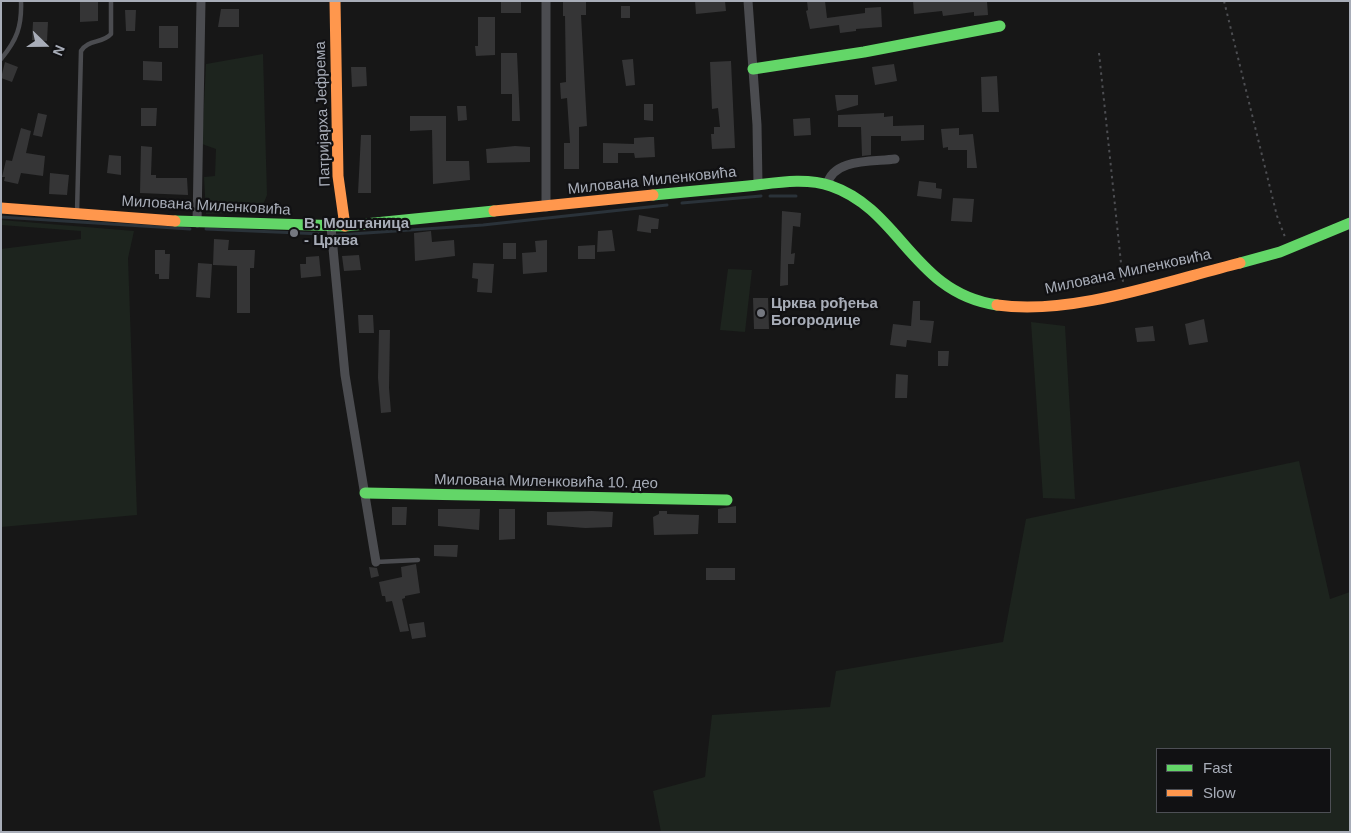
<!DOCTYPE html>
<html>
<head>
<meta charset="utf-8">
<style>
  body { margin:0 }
  #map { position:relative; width:1351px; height:833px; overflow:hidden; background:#171717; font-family:Helvetica,sans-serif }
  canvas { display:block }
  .frame { position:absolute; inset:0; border:2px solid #a8adb8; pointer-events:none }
  .legend { position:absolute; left:1156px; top:748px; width:175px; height:65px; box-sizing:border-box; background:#111113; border:1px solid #4d4f55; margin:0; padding:6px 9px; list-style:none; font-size:15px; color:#a8adb8 }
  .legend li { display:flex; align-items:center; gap:10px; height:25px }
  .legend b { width:25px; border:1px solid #4d4f55 }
  .north { position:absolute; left:20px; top:20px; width:50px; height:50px; -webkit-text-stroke:4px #111113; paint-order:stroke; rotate:112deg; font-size:14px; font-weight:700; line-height:20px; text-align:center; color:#a8adb8 }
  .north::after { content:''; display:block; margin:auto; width:18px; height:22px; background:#a8adb8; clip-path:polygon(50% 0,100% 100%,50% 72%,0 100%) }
</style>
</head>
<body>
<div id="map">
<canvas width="1351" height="833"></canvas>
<div class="frame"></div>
<ul class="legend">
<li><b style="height:6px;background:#63d668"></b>Fast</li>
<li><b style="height:6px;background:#ff974d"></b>Slow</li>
</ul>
<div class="north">N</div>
</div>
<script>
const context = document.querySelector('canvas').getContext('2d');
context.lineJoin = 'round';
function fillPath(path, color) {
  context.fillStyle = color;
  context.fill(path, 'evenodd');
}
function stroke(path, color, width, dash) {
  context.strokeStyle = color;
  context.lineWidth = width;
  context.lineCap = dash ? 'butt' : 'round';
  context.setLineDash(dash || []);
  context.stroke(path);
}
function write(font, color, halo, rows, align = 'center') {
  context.font = font + ' Helvetica,sans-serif';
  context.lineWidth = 4.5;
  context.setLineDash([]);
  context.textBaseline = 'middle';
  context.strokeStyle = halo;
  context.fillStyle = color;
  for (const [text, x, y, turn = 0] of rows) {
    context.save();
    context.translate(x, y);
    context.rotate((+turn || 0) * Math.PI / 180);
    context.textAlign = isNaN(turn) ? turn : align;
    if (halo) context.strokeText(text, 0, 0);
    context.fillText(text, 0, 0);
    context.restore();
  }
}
fillPath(new Path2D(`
  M263,54L267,195L260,212L206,214L204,177L215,176L216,149L202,144L206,64Z
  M1,220L134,231L128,258L137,515L1,527V249L81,239V231L1,225Z
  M728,269L752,270L745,332L720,330Z
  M1031,322L1065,326L1075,499L1043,498Z
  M1299,461L1330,599L1350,592V831L661,832L653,791L705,777L712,715L830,707L836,671L1003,642L1026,519ZM1330,749V812H1157V749Z`), '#1d241e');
stroke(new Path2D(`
  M770,196H796
  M682,203L761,196
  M1,217L190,229
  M206,229L322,234
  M337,235L483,225L667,205`), '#2a3239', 3);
fillPath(new Path2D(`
  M80,1H98V21L80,22Z
  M501,1H521V13H501Z
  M563,1H586V15H581L587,126L579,127V169H564V143H570L567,98L561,99L560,83L566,82L565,16H563Z
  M695,1H725L726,11L696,14Z
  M807,1H825L827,18L865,13V8L881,7L882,27L856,29V31L840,33L839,25L810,29L806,11L808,10Z
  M913,1H987L988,15L974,16V12L943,16L942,11L914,14Z
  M621,6H630V18H621Z
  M221,9H239V27H218Z
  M125,10H136L135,31H126Z
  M478,17H495V55L476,56L475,46H478Z
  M33,22H48L47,41L32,40Z
  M159,26H178V48H159Z
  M501,53H517L520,121H512V94H501Z
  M633,59L635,85L626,86L622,60Z
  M143,61L162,62V81L143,80Z
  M731,61L735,148L712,149L711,134H714V127H720L718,108L712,109L710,62Z
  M5,62L18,67L12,82L1,78Z
  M894,64L897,81L875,85L872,67Z
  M351,67H366L367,86L352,87Z
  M997,76L999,112H982L981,77Z
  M835,95H858V105L837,111Z
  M644,104H653V121L644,120Z
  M457,106H466L467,120L458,121Z
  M141,108H157L156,126H141Z
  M38,113L47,115L42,137L33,135Z
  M884,113V117L893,116V126L924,125V140L901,141V136H871V155L862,156L861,127H838V115Z
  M410,116H446V161H469L470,180L433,184L432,130L410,131Z
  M810,118L811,135L794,136L793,119Z
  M21,128L31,131L26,153L45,156L43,176L21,173L18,184L4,181L5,177H2L6,160L12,161Z
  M959,128V135L973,134L977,168H967V150H948V147L943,148L941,129Z
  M361,135H371V193H358Z
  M649,137H654L655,157L635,158L634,153H618V163H603V143L634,144V138Z
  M141,146L152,147L151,175H156V178H187L188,195L140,193Z
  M515,146L530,147V162L487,163L486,149Z
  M109,155L121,156V175L107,173Z
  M50,173L69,175L67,195L49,194Z
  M919,181L936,183V188L942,189L941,199L917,196Z
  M953,198L974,199L972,222L951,221Z
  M782,211L801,213L800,227L793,226L791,254L795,253L794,264H788V285L780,286Z
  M639,215L659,219L658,229H651V233L637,231Z
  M612,230L615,251L597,252L598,231Z
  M431,231L432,242L454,240L455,256L415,261L414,233Z
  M214,239L229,240L228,250H255L254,268H250V313H237V266L213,265Z
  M547,240V272L523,274L522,253L536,252L535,241Z
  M503,243H516V259H503Z
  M595,245V259H578V246Z
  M155,250H165V254H170L169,279H159V274H155Z
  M359,255L361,270L344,271L342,256Z
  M319,256L321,276L301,278L300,264H306V257Z
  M198,263L212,264L210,298L196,297Z
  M473,263L494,264L492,293L477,292L478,279L472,278Z
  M753,298H768L769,329H754Z
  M913,301H920V320L934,321L931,343L907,340L906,347L890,345L893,324L911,326Z
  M358,315H373L374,333H359Z
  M1204,319L1208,342L1189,345L1185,324Z
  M1153,326L1155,341L1137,342L1135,328Z
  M379,330H390L389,388L391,412L381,413L378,378Z
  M938,351H949L948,366H938Z
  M896,374L908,375L907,398H895Z
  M736,506V523H718V509Z
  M392,507H407L406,525H392Z
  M438,509H480L479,530L438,526Z
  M499,509H515V539L499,540Z
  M592,511L613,512L612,527L585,528L547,525V512Z
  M659,511H667V514L699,515L698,534L654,535L653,517L659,514Z
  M434,545H458L457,557L434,556Z
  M416,564L420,593L405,596V598L402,599L409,631L400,632L392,601L386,602L385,596H382L379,582L402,577L401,567Z
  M369,567L377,568L379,576L371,578Z
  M706,568H735V580H706Z
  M424,622L426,637L412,639L409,624Z`), '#353536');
stroke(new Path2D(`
  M1224,1L1277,216L1285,237
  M1099,53L1123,282`), '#4d4e52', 2, [2.5, 4]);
stroke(new Path2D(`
  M1,59C17,40 22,26 21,1
  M77,213L81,51C88,39 102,44 111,34V1
  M376,562L418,560`), '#4b4c50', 4.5);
stroke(new Path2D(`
  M546,1V207
  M748,1L757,125L758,185
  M827,185C833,158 873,162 895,159
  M197,223L201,1
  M331,227L345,375L376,562`), '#4b4c50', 9);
stroke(new Path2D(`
  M753,69L864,52L1000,26
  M653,195C685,192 716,189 748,186C775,183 805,177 831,186C901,210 913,293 997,305
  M175,221L345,226L494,211
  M1240,263L1280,252L1350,223
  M365,493L727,500`), '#63d668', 11);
stroke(new Path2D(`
  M335,1L338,176L345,226
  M1,208L175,221
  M494,211L653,195
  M997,305C1072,316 1167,281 1240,263`), '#ff974d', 11);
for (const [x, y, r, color] of [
  [294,233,5,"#757880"],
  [761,313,5,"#757880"]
]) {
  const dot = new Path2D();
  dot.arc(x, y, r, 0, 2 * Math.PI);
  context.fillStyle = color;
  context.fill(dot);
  stroke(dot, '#111113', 2);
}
write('15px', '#a8adb8', '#111113', [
  ["Патријарха Јефрема",323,114,-92],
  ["Милована Миленковића",652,181,-6],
  ["Милована Миленковића",206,206,3],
  ["Милована Миленковића",1128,272,-12],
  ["Милована Миленковића 10. део",546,482,1]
]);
write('bold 15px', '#a8adb8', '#111113', [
  ["В. Моштаница",304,224],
  ["- Црква",304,241],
  ["Црква рођења",771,304],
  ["Богородице",771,321]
], 'left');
</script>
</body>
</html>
